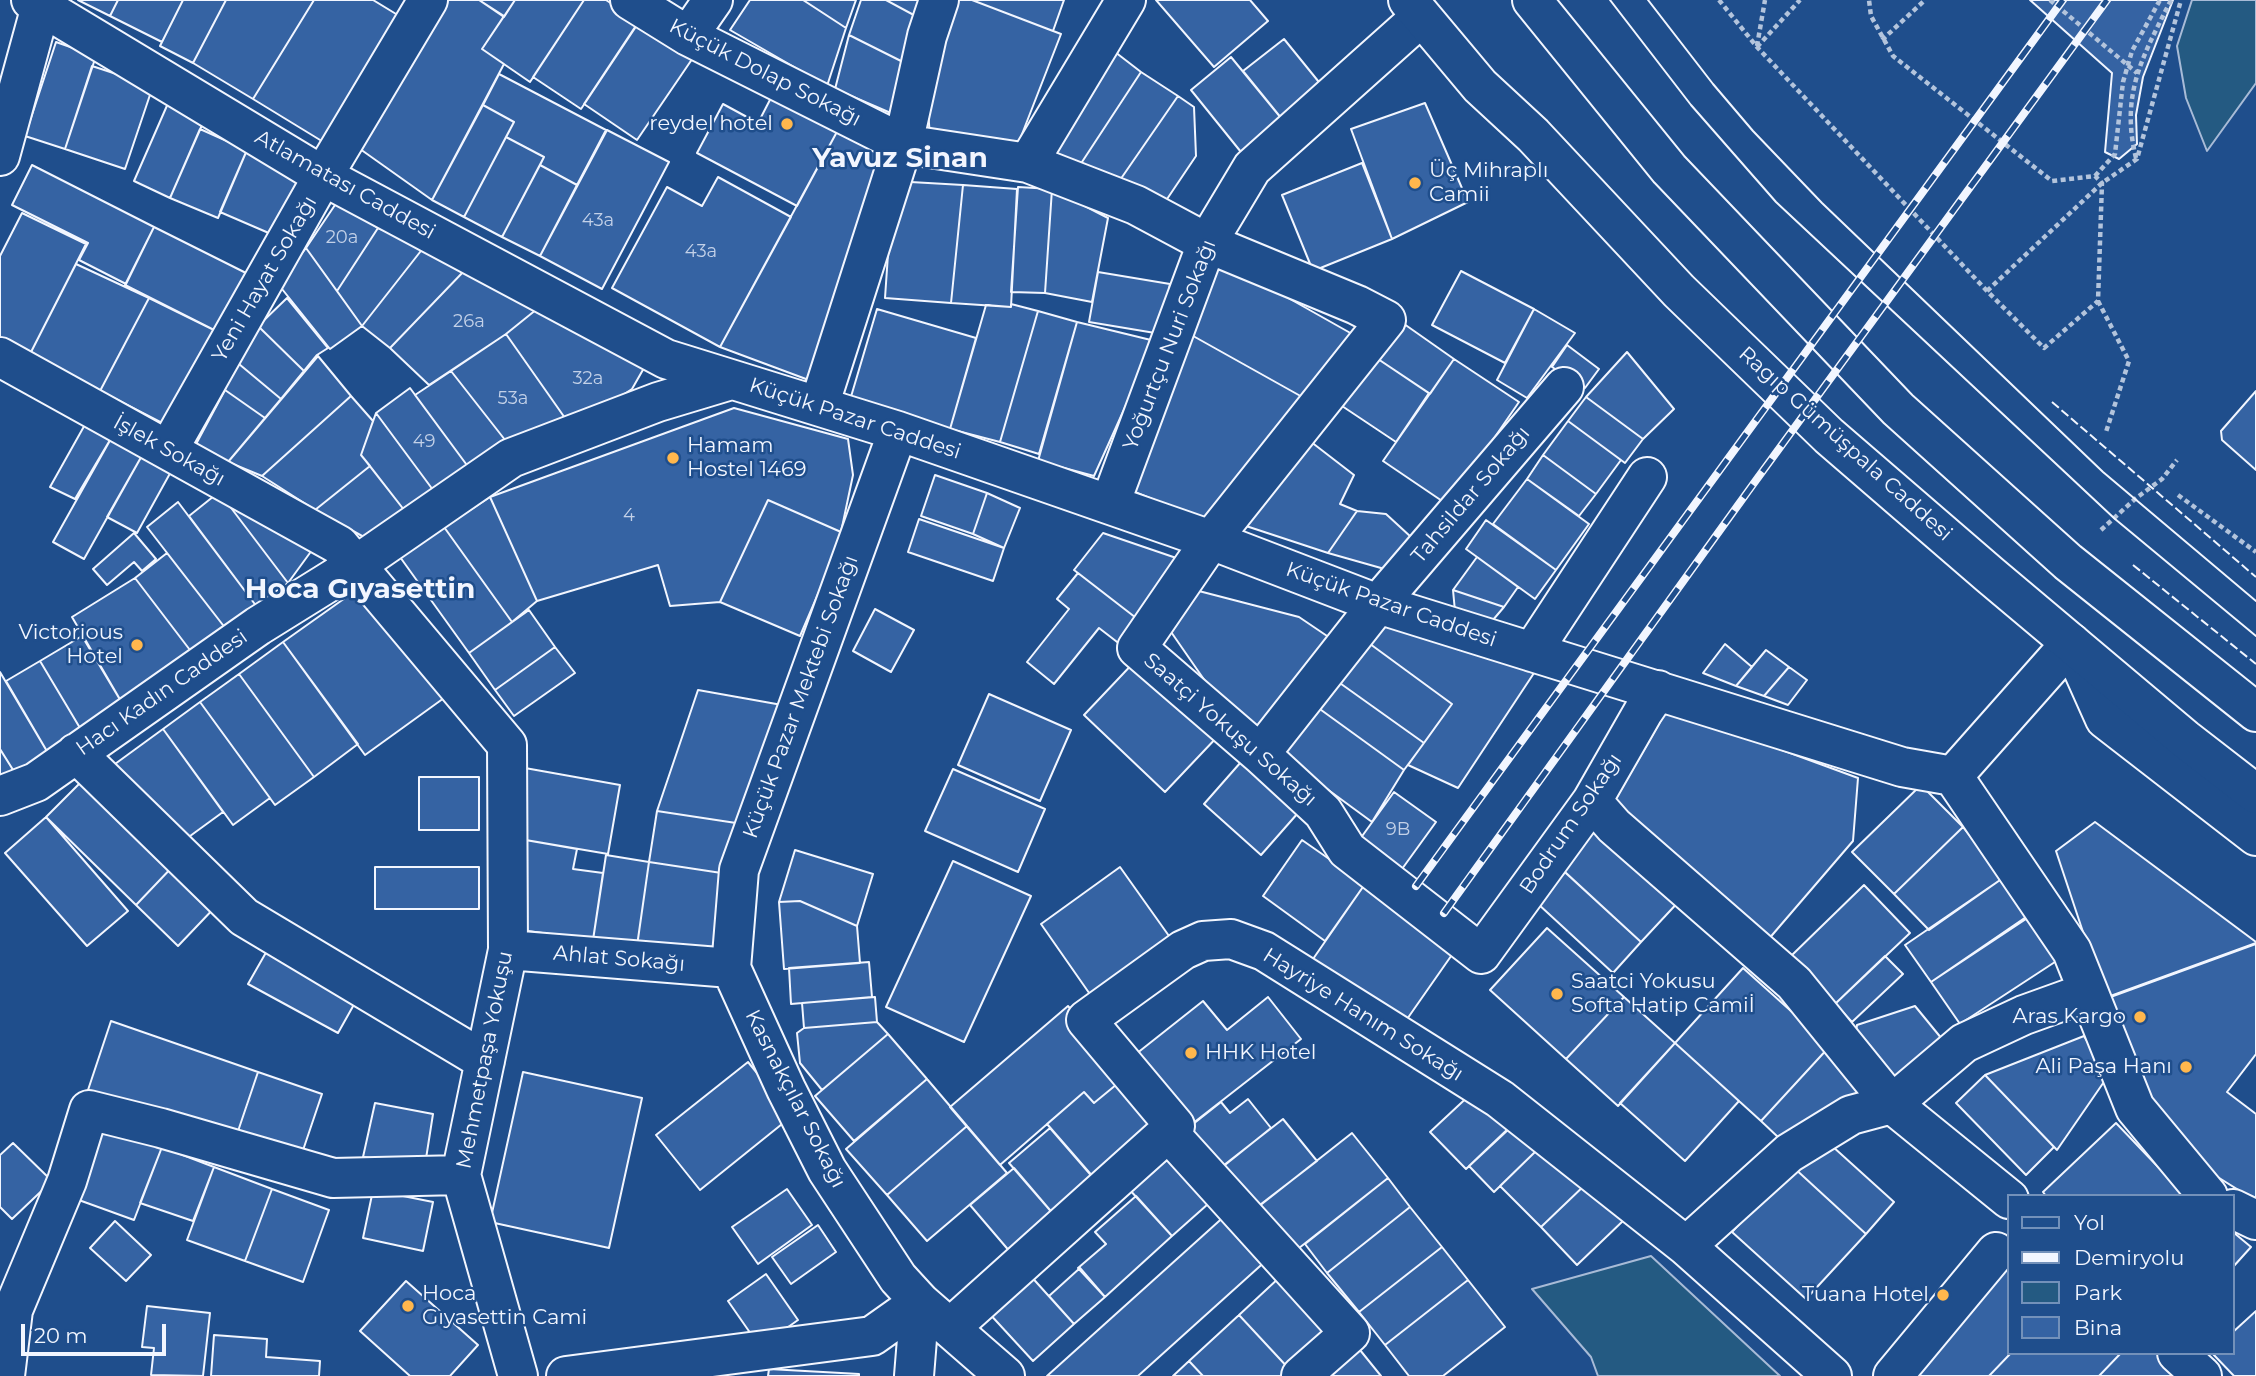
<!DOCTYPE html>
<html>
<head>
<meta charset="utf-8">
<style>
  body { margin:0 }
  #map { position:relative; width:2256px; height:1376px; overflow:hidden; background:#1f4e8c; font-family:Montserrat,sans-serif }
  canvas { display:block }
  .legend { position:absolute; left:2007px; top:1194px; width:228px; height:161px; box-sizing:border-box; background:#1f4e8c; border:2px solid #7391ba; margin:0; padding:9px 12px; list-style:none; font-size:21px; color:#f2f6ff }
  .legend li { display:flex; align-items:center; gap:14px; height:35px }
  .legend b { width:35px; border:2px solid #7391ba }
  .scale { position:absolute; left:21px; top:1324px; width:145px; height:32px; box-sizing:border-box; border:4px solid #f2f6ff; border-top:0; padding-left:9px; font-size:21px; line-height:24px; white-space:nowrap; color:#f2f6ff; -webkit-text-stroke:5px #1f4e8c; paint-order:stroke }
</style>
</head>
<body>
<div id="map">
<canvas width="2256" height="1376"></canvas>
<ul class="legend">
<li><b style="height:9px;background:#1f4e8c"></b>Yol</li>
<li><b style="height:9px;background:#f2f6ff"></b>Demiryolu</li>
<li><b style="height:19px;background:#245a82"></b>Park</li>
<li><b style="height:19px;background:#3563a3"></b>Bina</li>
</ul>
<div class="scale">20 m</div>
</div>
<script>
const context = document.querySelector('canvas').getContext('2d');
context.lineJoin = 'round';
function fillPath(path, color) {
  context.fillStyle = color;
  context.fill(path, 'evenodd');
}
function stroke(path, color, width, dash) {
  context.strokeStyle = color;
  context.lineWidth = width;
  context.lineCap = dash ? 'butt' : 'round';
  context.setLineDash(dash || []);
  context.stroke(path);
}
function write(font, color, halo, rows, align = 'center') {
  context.font = font + ' Montserrat,sans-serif';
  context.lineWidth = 5;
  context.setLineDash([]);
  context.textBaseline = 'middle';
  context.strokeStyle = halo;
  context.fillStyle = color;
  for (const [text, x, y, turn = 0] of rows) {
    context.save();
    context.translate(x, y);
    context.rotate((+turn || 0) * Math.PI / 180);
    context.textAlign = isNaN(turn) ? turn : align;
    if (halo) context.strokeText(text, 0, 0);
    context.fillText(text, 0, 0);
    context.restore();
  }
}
const green = new Path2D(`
  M2192,0H2256V83L2207,151L2186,98L2177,46Z
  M1651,1256L1780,1376H1598L1591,1357L1532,1289Z`);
fillPath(green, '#245a82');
stroke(green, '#a8bbd7', 2);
const building = new Path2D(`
  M78,0H118L110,16Z
  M118,0H183L162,42L110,16Z
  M183,0H226L193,63L160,46Z
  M226,0H314L253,99L193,63Z
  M314,0H373L401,17L325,143L253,99Z
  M441,0H479L504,16L482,49L504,64L432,200L353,144Z
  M479,0H515L504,17Z
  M515,0H584L530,82L482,49Z
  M584,0H606L639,22L581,109L533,77Z
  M750,0H803L846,28L827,86L730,30Z
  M803,0H856L846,28Z
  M861,0H886L923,20L907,64L849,35Z
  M886,0H932L923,20Z
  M953,0H972L1061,34L1017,147L930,136L925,74Z
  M972,0H1064L1053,31Z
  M1156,0H1250L1268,21L1214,67Z
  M2030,0H2173L2143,77L2136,115L2137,144L2119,159L2105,152L2112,73Z
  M645,12L699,49L637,140L584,104Z
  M849,35L907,64L900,117L835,89Z
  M1284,39L1327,92L1286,124L1243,71Z
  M56,42L96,56L65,149L25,136Z
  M1106,45L1141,72L1080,165L1051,155Z
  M1231,57L1286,124L1245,157L1191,90Z
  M92,66L153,86L125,169L65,149Z
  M1141,72L1178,96L1120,180L1080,165Z
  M499,74L606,130L577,185L540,165L544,157L506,137L514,122L483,105Z
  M773,94L839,128L797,206L697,153L723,104L758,123Z
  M1178,96L1194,107L1196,156L1161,208L1120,180Z
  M169,101L206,116L170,198L134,181Z
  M1425,103L1468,202L1392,239L1351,129Z
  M483,105L514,122L464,217L432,200Z
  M839,128L896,160L814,382L720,347Z
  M200,129L247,150L218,218L170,198Z
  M607,130L669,162L602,289L540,256Z
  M506,137L544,157L502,237L464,217Z
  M247,150L305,175L278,237L220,212Z
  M1362,163L1392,239L1313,271L1282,195Z
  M32,165L154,227L126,284L79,260L88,243L12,205Z
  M540,165L577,185L540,256L502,237Z
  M718,177L791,217L720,347L612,288L667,187L702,206Z
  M893,181L963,185L951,303L885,298Z
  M963,185L1017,189L1011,307L951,303Z
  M1018,187L1052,189L1045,293L1011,292Z
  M1052,189L1108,218L1092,302L1045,293Z
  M337,202L378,228L337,291L306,248Z
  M22,213L86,244L29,356L0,342V256Z
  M154,227L246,273L216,331L125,285Z
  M378,228L424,247L362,326L337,291Z
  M424,247L465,270L390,348L362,326Z
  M306,248L362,326L330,349L278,284Z
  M1221,260L1361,339L1313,403L1186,332Z
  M76,264L149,298L100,391L29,356Z
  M465,270L537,309L506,334L429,385L390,348Z
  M1461,271L1534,309L1505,363L1432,325Z
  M1098,272L1170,284L1161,334L1089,322Z
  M149,298L216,331L168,426L100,391Z
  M287,298L328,348L317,355L304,371L258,326Z
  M1011,304L1038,311L1000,442L950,429L986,305L1011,307Z
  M537,309L644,368L632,389L572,428L506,334Z
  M877,309L976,338L950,429L850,400Z
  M1534,309L1575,333L1527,398L1497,380Z
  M1038,311L1077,322L1039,454L1000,442Z
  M1397,319L1454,359L1430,394L1372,355Z
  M1077,322L1155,341L1094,476L1038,461Z
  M258,326L304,371L281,399L233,359Z
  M1186,332L1313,403L1204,520L1130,490Z
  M506,334L572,428L509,445L451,371Z
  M1567,345L1599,369L1585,388L1552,367Z
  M1627,352L1674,409L1643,439L1586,397Z
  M1372,355L1429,393L1396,442L1339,404Z
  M318,356L351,396L262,476L228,462Z
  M233,359L281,399L265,418L225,390Z
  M1454,359L1519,402L1448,505L1383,461Z
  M451,371L509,445L472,472L415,395Z
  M410,388L472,472L436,494L376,413Z
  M225,390L265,418L228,462L195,446Z
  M2256,391V470L2222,440L2221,431Z
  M351,396L373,421L361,455L370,466L315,510L262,476Z
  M1586,397L1643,439L1625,463L1568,421Z
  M734,408L848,439L853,475L841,532L768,500L720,602L670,606L658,565L537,601L490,497Z
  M376,413L436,494L408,515L361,455Z
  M87,421L113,435L75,499L50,487Z
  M1568,421L1621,460L1596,494L1543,455Z
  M113,435L144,452L84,559L53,542Z
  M1306,438L1354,475L1340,504L1357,511L1328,553L1240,524Z
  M144,452L173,468L137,533L107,517Z
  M1543,455L1596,494L1579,516L1527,479Z
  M370,466L408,515L373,542L315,510Z
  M935,475L987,493L973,534L921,516Z
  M1527,479L1589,524L1556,570L1493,524Z
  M219,492L315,546L288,583Z
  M219,492L288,583L257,607L189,516Z
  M987,493L1020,508L1004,548L973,534Z
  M490,497L537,601L512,622L444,527Z
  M768,500L841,532L834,557L800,636L720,602Z
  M178,502L257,607L226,629L147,527Z
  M1357,511L1386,514L1411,537L1388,570L1328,553Z
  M919,519L1004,548L993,581L908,552Z
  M1486,520L1556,570L1535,599L1466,549Z
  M444,527L512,622L469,653L400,557Z
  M134,533L156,559L142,571L134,562L107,585L93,569Z
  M1103,533L1188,562L1140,621L1074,570Z
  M167,553L226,629L193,654L135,578Z
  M1477,557L1518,587L1504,607L1453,590Z
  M1078,573L1140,621L1121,645L1099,628L1054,684L1027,662L1069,609L1057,599Z
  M135,578L193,654L125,708L72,617Z
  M362,586L444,698L365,755L283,642Z
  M1195,590L1299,617L1333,640L1266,741L1230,717L1169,629Z
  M1453,590L1504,607L1481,634L1456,622Z
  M875,609L914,630L891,672L853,651Z
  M529,610L555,647L495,690L469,653Z
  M1385,615L1536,670L1458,788L1408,765L1452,704L1366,641Z
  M82,636L125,708L83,733L40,661Z
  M1366,641L1452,704L1424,743L1337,681Z
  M283,642L358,744L314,777L239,674Z
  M1725,644L1752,667L1736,686L1703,673Z
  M555,647L575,673L514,716L495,690Z
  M1766,650L1789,667L1764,696L1736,686Z
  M1138,658L1219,735L1165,792L1084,715Z
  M40,661L83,733L48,753L6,681Z
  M1789,667L1807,680L1788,705L1764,696Z
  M0,672L48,753L15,773L0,749Z
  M239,674L314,777L275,805L200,702Z
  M1337,681L1424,743L1404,770L1317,707Z
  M698,690L782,705L736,823L657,811Z
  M989,694L1071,730L1040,801L958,765Z
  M200,702L270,798L233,825L163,729Z
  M1317,707L1404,770L1372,822L1282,756Z
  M1668,708L1858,778L1853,841L1761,948L1611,807Z
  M163,729L223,812L175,847L115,764Z
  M0,749L15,773L0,779Z
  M1248,754L1305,805L1261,855L1204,804Z
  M525,768L620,785L608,854L514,838Z
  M953,769L1045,809L1018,872L925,831Z
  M88,775L177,862L136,905L46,817Z
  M419,777H479V830H419Z
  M1921,785L1963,827L1894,894L1852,852Z
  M1394,792L1436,822L1402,869L1360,839Z
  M657,811L736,823L728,874L649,862Z
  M46,817L128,911L87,946L5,853Z
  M1596,821L1682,898L1641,942L1556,864Z
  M2095,822L2256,942V943L2105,998L2056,851Z
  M1963,827L2003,878L1929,930L1894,894Z
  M514,838L577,849L573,869L603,873L593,940L521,930Z
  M1302,840L1365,884L1325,941L1263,896Z
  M795,850L873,874L857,926L800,901L779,902Z
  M606,855L649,862L637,946L593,940Z
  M953,861L1031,896L964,1042L886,1007Z
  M177,862L219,903L178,946L136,905Z
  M649,862L728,874L716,958L637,946Z
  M375,867H479V909H375Z
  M1120,867L1174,943L1094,1000L1041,924Z
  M1565,872L1641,942L1613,973L1537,903Z
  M2003,878L2029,915L1931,982L1905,945Z
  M1365,884L1456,949L1405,1022L1313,959Z
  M1864,885L1910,933L1835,1004L1790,957Z
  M800,901L857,926L860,963L784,969L779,902Z
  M2029,917L2058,960L1960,1024L1931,982Z
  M1547,928L1624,997L1566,1059L1490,990Z
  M272,942L361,992L338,1033L248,984Z
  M2256,944V1054L2227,1092L2256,1114V1201L2187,1158L2130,1080L2105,999Z
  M1885,956L1903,974L1852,1022L1835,1004Z
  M869,962L872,997L791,1004L789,968Z
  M1743,968L1830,1046L1761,1121L1675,1043Z
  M875,997L877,1022L804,1028L802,1003Z
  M1268,997L1301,1039L1192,1124L1136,1054L1203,1001L1227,1030Z
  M1624,997L1675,1043L1618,1106L1566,1059Z
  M1068,1006L1128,1075L1094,1103L1084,1092L1000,1165L950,1107Z
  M1915,1006L1951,1050L1892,1102L1854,1045L1857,1025Z
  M111,1021L258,1072L234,1143L87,1093Z
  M877,1022L888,1034L822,1090L800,1063L797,1033L804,1028Z
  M888,1034L927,1079L854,1141L815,1096Z
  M2084,1036L2108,1076L2057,1150L1985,1075Z
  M1675,1043L1739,1101L1685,1161L1620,1103Z
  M1830,1046L1877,1103L1779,1138L1761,1121Z
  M748,1062L792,1116L700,1190L656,1135Z
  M258,1072L322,1094L298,1165L234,1143Z
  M523,1072L642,1098L609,1248L490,1222Z
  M1128,1075L1167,1120L1101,1186L1047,1124L1084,1092L1094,1103Z
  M1985,1075L2054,1147L2026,1175L1956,1103Z
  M927,1079L967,1126L887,1195L846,1149Z
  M1474,1091L1510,1128L1466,1169L1430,1132Z
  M1248,1099L1271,1128L1215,1173L1183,1132L1221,1102L1230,1113Z
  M375,1103L433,1114L425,1165L363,1157Z
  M1283,1119L1317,1161L1252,1211L1219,1169Z
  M93,1123L162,1147L134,1220L65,1195Z
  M2116,1123L2184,1194L2182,1196H2046L2043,1192Z
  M967,1126L1007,1173L927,1241L887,1195Z
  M1511,1126L1536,1151L1494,1192L1469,1166Z
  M1050,1128L1096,1181L1055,1216L1009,1163Z
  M1352,1133L1388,1178L1294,1252L1258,1207Z
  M1821,1136L1894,1202L1866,1234L1792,1166Z
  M13,1143L52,1181L12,1219L0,1207V1155Z
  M162,1147L214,1167L193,1221L140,1203Z
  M1174,1148L1217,1196L1172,1236L1128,1188Z
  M1536,1151L1588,1182L1541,1227L1500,1186Z
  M1792,1166L1866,1234L1806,1299L1732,1232Z
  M214,1167L272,1189L245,1261L187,1240Z
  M1014,1168L1055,1216L1011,1253L970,1205Z
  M1388,1178L1410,1207L1327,1273L1305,1244Z
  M1588,1182L1625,1219L1577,1265L1541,1227Z
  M272,1189L329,1210L303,1282L245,1261Z
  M787,1189L812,1225L758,1264L732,1227Z
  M373,1190L433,1202L423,1251L363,1238Z
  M1136,1196L1172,1236L1105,1297L1078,1268L1106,1244L1095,1232Z
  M1410,1207L1442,1247L1359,1312L1327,1273Z
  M1228,1213L1269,1258L1138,1376H1047Z
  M115,1221L151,1255L126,1281L90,1248Z
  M818,1225L836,1252L791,1284L772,1257Z
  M2233,1232L2251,1247L2233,1267Z
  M1442,1247L1468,1280L1385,1345L1359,1312Z
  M2009,1262V1353H2011L1989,1376H1902Z
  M1080,1268L1105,1297L1074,1324L1049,1296Z
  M1028,1273L1074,1324L1033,1361L987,1311Z
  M766,1274L798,1320L760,1347L728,1301Z
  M1281,1276L1334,1332L1291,1371L1239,1315Z
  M1468,1280L1505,1327L1443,1376H1409L1385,1345Z
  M406,1281L478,1345L450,1376H410L360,1331Z
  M147,1306L210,1313L203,1376L151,1375L154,1348L142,1347Z
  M2256,1311V1376H2234L2212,1353H2233V1332Z
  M1239,1315L1291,1371L1286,1376H1203L1189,1361Z
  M214,1335L267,1339L266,1357L320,1361L319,1376H211Z
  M1360,1350L1381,1376H1327Z
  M2011,1353H2121L2099,1376H1989Z
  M2121,1353H2157L2181,1376H2099Z
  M1189,1361L1203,1376H1173Z
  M769,1369L859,1374V1376H768Z`);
fillPath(building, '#3563a3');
stroke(building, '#f2f6ff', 2);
const minor = new Path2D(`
  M31,0L323,176L666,359L898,431L1211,540L1378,604L1902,767L1953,776
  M630,0L688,36L903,144L1028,163L1136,205L1207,243L1357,305L1386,320L1211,540L1137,648L1260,754L1323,812L1347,850L1481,954L1592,801L1643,712L1658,690
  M688,36L713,0
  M0,156L41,6
  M1028,163L1126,0
  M0,357L339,545L507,745L508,950L461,1175L518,1376
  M819,406L903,144L927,36L939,0
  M898,431L739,870L731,968L786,1089L827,1170L898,1278L920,1302L1005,1376
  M168,450L323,176L428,0
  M1110,504L1207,243L1252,168L1421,17
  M1532,652L1647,477
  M76,753L244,917L485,1061
  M1260,754L1378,604L1564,387
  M1953,776L2072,951L2135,1108L2208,1196
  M1953,776L2071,643L2105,719L2256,836
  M0,796L36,782L258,626L356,565L511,458L658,402L731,380
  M1592,801L1614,826L1794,983L1892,1104L2009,1199
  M508,950L731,968
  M1168,1132L1350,1333L1301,1376
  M2233,1209L2256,1220
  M1686,1246L1789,1153L1851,1115L1892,1104L1964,1043L2024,1015L2088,992
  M950,1328L1175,1126L1086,1020L1183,950L1203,941L1231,939L1264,951L1500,1099L1686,1246L1832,1376
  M2177,1353L2202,1376
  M5,1376L13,1310L67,1181L89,1110L161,1128L333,1178L461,1175
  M566,1376L872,1336L920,1302
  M914,1376L920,1302
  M1893,1376L1996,1252`);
const major = new Path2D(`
  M1408,0L1480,86L1533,135L1679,291L1829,436L1990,575L2185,739L2256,794
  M1532,0L1669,169L1898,409L2068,562L2256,712`);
stroke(minor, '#f2f6ff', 42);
stroke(major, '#f2f6ff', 42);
stroke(new Path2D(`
  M1719,0L1757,47L1987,291L2044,348L2098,301L2102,183L2095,176L2052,181L1893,56L1871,16L1869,0
  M2050,0L2137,73
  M1882,40L1925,0
  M1757,46L1765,0
  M1757,47L1800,0
  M2136,158C2120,94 2143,56 2171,0
  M2095,176L2115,154L2123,82L2132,51L2160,0
  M1987,291L2102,183L2137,159L2181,0
  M2098,301L2129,361L2106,432
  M2178,495L2256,552
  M2101,530L2135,499L2162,479L2177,460`), '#b3c4dc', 4.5, [5, 3.5]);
stroke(minor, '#1f4e8c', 38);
stroke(major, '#1f4e8c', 38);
stroke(new Path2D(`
  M1610,0L1691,105L1776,202L2115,519L2256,636
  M1648,0L1713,84L1753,131L1822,203L2103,472L2256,601`), '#f2f6ff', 2);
const rail = new Path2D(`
  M1416,886L2063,0
  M1444,913L1754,483L2107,0`);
stroke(rail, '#f2f6ff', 8);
stroke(rail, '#1f4e8c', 5, [16]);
stroke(new Path2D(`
  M2052,402L2256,577
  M2133,565L2256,664`), '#f2f6ff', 2, [9, 3.5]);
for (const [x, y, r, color] of [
  [787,124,7,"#ffb74d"],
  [1415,183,7,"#ffb74d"],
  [673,458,7,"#ffb74d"],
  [137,645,7,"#ffb74d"],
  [1557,994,7,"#ffb74d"],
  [2140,1017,7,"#ffb74d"],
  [1191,1053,7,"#ffb74d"],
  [2186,1067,7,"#ffb74d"],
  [1943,1295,7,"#ffb74d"],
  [408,1306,7,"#ffb74d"]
]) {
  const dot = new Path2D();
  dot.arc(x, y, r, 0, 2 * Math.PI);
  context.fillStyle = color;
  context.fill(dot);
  stroke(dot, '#1f4e8c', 2.5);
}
write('18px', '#c3d1e8', null, [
  ["43a",598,221],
  ["20a",342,238],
  ["43a",701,252],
  ["26a",469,322],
  ["32a",588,379],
  ["53a",513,399],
  ["49",424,442],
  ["4",629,516],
  ["9B",1398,830]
]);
write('21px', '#f2f6ff', '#1f4e8c', [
  ["Küçük Dolap Sokağı",765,73,27],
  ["Atlamatası Caddesi",345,185,29],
  ["Yeni Hayat Sokağı",265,279,-60],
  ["Yoğurtçu Nuri Sokağı",1170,345,-69],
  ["Küçük Pazar Caddesi",855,419,18],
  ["Ragıp Gümüşpala Caddesi",1845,444,42],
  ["İşlek Sokağı",169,451,29],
  ["Tahsildar Sokağı",1471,495,-50],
  ["Küçük Pazar Caddesi",1391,605,19],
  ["Hacı Kadın Caddesi",162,693,-35],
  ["Küçük Pazar Mektebi Sokağı",801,697,-70],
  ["Saatçi Yokuşu Sokağı",1230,730,41],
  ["Bodrum Sokağı",1571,824,-56],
  ["Ahlat Sokağı",619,959,5],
  ["Hayriye Hanım Sokağı",1363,1015,32],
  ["Mehmetpaşa Yokuşu",485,1060,-79],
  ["Kasnakçılar Sokağı",795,1099,63]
]);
write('21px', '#f2f6ff', '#1f4e8c', [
  ["reydel hotel",773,124],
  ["Üç Mihraplı",1429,171,"left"],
  ["Camii",1429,195,"left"],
  ["Hamam",687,446,"left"],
  ["Hostel 1469",687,470,"left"],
  ["Victorious",123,633],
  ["Hotel",123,657],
  ["Saatci Yokusu",1571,982,"left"],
  ["Softa Hatip Camiİ",1571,1006,"left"],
  ["Aras Kargo",2126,1017],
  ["HHK Hotel",1205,1053,"left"],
  ["Ali Paşa Hanı",2172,1067],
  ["Hoca",422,1294,"left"],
  ["Gıyasettin Cami",422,1318,"left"],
  ["Tuana Hotel",1929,1295]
], 'right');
write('bold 28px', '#f2f6ff', '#1f4e8c', [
  ["Yavuz Sinan",900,159],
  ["Hoca Gıyasettin",360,590]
]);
</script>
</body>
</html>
